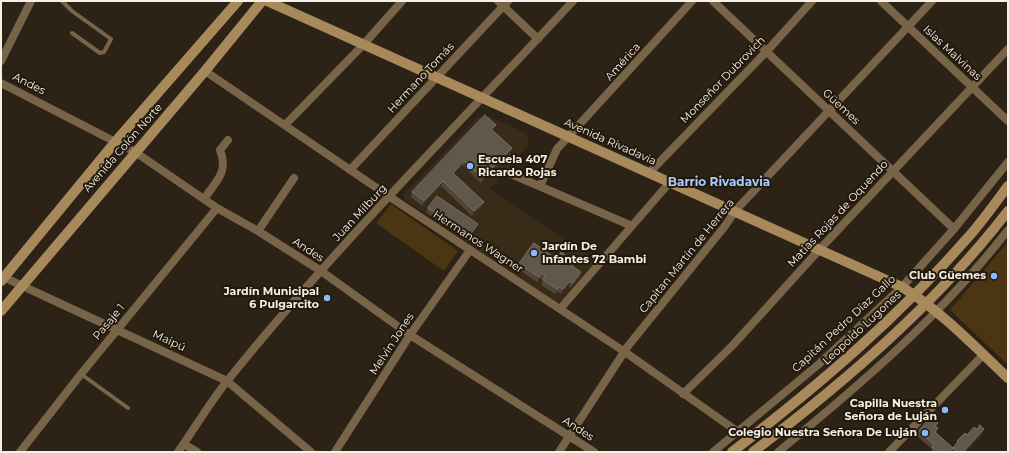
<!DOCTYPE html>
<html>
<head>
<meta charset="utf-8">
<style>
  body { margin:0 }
  #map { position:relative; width:1009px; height:453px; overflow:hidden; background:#2c2316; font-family:Montserrat,sans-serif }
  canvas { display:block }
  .frame { position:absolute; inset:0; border:2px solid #f6f0e7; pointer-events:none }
</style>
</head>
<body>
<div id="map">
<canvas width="1009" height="453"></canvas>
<div class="frame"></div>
</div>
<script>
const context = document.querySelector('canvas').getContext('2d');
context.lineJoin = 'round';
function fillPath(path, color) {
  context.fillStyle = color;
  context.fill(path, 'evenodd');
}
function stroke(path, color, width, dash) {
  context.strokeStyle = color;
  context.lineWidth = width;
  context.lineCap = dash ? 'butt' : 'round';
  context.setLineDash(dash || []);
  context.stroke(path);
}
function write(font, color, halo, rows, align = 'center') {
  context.font = font + ' Montserrat,sans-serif';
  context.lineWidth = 4;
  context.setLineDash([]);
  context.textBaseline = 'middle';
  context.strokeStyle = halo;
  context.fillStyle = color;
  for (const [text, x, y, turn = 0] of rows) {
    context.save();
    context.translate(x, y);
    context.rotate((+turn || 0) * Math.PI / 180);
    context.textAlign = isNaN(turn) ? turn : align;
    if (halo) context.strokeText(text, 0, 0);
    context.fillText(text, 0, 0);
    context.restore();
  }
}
fillPath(new Path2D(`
  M488,116L526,133L529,144L490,189L594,259L595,263L562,301L556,302L405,200L403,195L478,117Z`), '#382b18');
fillPath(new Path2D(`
  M391,204L458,251L444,271L376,223Z
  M1008,242V365L950,310Z`), '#4b3512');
stroke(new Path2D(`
  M62,1L72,11L111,39L104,52L100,53L72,33
  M81,374L128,408`), '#786549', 4);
stroke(new Path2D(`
  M498,1L538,39
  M713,1L954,229
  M881,1L1008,121
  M1,61L31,1
  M205,71L390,197L625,352L738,432
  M1,83L135,152L217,208L258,231L321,271L410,335L594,452
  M285,125L364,44L402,1
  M350,170L508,1
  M649,173L766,52L812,1
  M511,174L632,226
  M540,186L557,149L692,1
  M204,199C216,181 229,172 220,150L228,140
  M258,231L294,178
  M1,276L227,381L311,452
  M560,309L670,182
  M683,394L733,345L819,250L1008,49
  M184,444L197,452
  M20,452L81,374L217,208
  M178,452C195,428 210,402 228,380C335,247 457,126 573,1
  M335,452L410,335L470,250
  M559,452L628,346L725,226L735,211L932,1
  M713,452L819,364L902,287L954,229L1008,162
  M778,452C860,385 943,314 1008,230
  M889,452L983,355`), '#786549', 8);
stroke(new Path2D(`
  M267,1L902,287C942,312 974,346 1008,378
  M1,281L116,141L238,1
  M1,311L205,71L262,1
  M732,452C818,386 900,316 971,234C984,219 996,202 1008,186
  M753,452C846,381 937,303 1008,211`), '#a8895c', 10);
fillPath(new Path2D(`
  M496,125L494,130L493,131L512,148L511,153L481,183L462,165L454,174L482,207L472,216L441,186L422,206L411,197L412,192Z
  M428,208L476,228L467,241L426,212Z
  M557,259L573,266L581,272L579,277L571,288L569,286L561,294L557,291L555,294L541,285L543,280L539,278L537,282L518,269L519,264Z
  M936,427V433L951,452H931L932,449L917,436L919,431Z
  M983,434L966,452H951L953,448L956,444L957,441L967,435Z`), '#4f4538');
fillPath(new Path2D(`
  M496,125L494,130L490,134L491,129Z
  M512,148L511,153L481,183L483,178Z
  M464,161L462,165L451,178L453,173Z
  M443,181L441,186L422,206L424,201Z
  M484,202L482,207L472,216L474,211Z
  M478,224L476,228L467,241L469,236Z
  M581,272L579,277L571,288L573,283Z
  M570,281L569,286L561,294L563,289Z
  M984,429L983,434L966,452H963Z`), '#393023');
const building = new Path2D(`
  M485,115L496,125L491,129L512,148L483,178L464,161L453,173L484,202L474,211L443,181L424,201L412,192Z
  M437,196L478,224L469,236L428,208Z
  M534,243L557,259L561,252L574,261L572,266L581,272L573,283L570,281L563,289L559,287L557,289L543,280L545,276L541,273L539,277L519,264Z
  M931,417L938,423L935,426L938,428L935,432L953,448L949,452H938L932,447L934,445L919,431Z
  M980,425L984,429L963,452H957L953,448L958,442L957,441L965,433L967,435L974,427L977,429Z`);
fillPath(building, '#61574b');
stroke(building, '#786f63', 1);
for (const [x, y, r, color] of [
  [470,166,4,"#88bafc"],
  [534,253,4,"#88bafc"],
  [994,276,4,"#88bafc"],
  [327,298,4,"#88bafc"],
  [945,410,4,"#88bafc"],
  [925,433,4,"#88bafc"]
]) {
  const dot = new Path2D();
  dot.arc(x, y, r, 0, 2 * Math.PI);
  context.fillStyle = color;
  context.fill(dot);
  stroke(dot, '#22190c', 1.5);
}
write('11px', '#f6f0e7', '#22190c', [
  ["Islas Malvinas",952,53,43],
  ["América",623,62,-48],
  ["Hermano Tomás",421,78,-47],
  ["Monseñor Dubrovich",723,80,-46],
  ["Andes",29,84,27],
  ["Güemes",841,107,43],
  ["Avenida Rivadavia",610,142,24],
  ["Avenida Colón Norte",123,148,-49],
  ["Juan Milburg",360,213,-47],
  ["Matias Rojas de Oquendo",838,214,-47],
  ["Hermanos Wagner",478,242,33],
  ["Andes",308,250,33],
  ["Capitan Martín de Herrera",687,256,-51],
  ["Pasaje 1",109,322,-50],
  ["Capitán Pedro Díaz Gallo",844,324,-43],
  ["Leopoldo Lugones",862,328,-43],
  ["Maipú",169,341,25],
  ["Melvin Jones",392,344,-57],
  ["Andes",578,429,33]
]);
write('bold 11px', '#f6f0e7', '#22190c', [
  ["Escuela 407",478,160,"left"],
  ["Ricardo Rojas",478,173,"left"],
  ["Jardín De",542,247,"left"],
  ["Infantes 72 Bambi",542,260,"left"],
  ["Club Güemes",986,276],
  ["Jardín Municipal",319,292],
  ["6 Pulgarcito",319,305],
  ["Capilla Nuestra",937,404],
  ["Señora de Luján",937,417],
  ["Colegio Nuestra Señora De Luján",917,433]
], 'right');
write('bold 12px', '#a7ccfd', '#22190c', [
  ["Barrio Rivadavia",719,182]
]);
</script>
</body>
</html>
